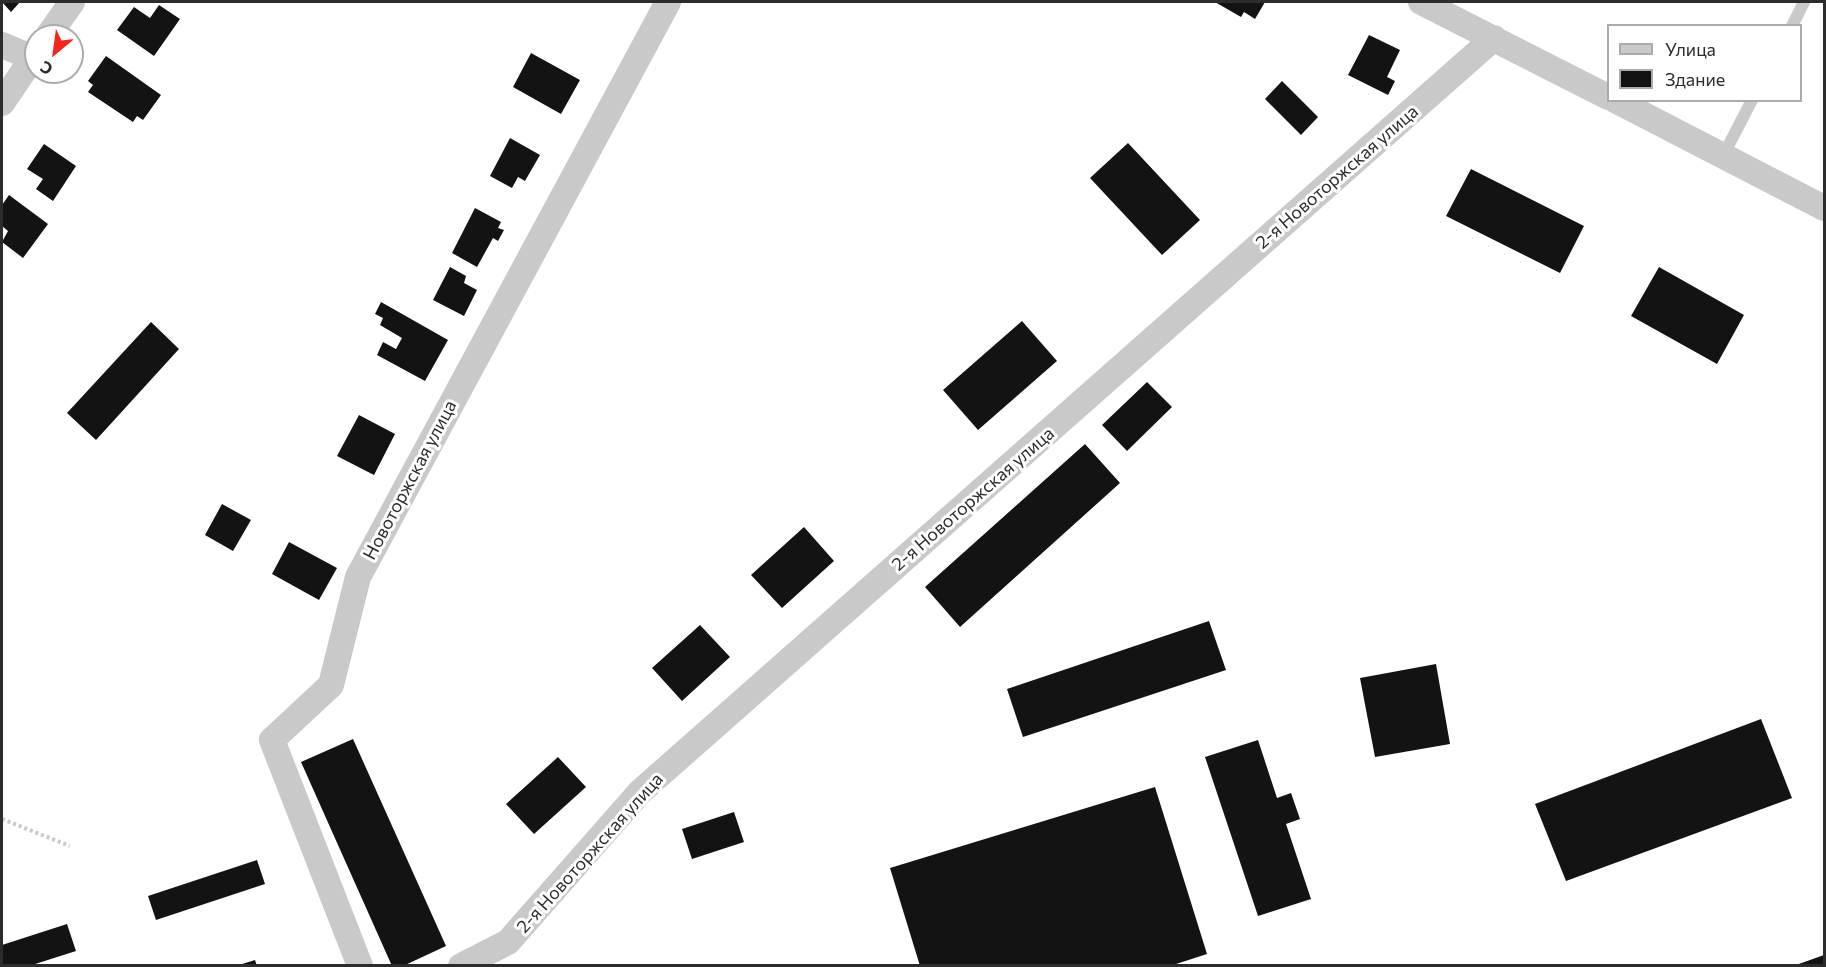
<!DOCTYPE html>
<html>
<head>
<meta charset="utf-8">
<style>
  body { margin:0 }
  #map { position:relative; width:1826px; height:967px; overflow:hidden; background:#fff; font-family:Commissioner,sans-serif }
  canvas { display:block }
  .frame { position:absolute; inset:0; border:3px solid #2c2c2c; pointer-events:none }
  .legend { position:absolute; left:1607px; top:24px; width:195px; height:78px; box-sizing:border-box; background:#fff; border:2px solid #ababab; margin:0; padding:8px 10px; list-style:none; font-size:18px; color:#2c2c2c }
  .legend li { display:flex; align-items:center; gap:12px; height:30px }
  .legend b { width:30px; border:2px solid #ababab }
  .north { position:absolute; left:24px; top:24px; width:60px; height:60px; box-sizing:border-box; background:#fff; border:2px solid #ababab; border-radius:50%; rotate:209deg; font-size:16px; font-weight:700; line-height:24px; text-align:center; color:#2c2c2c }
  .north::after { content:''; display:block; margin:auto; width:21px; height:27px; background:#f5261c; clip-path:polygon(50% 0,100% 100%,50% 72%,0 100%) }
</style>
</head>
<body>
<div id="map">
<canvas width="1826" height="967"></canvas>
<div class="frame"></div>
<ul class="legend">
<li><b style="height:8px;background:#c9c9c9"></b>Улица</li>
<li><b style="height:16px;background:#131313"></b>Здание</li>
</ul>
<div class="north">С</div>
</div>
<script>
const context = document.querySelector('canvas').getContext('2d');
context.lineJoin = 'round';
function fillPath(path, color) {
  context.fillStyle = color;
  context.fill(path, 'evenodd');
}
function stroke(path, color, width, dash) {
  context.strokeStyle = color;
  context.lineWidth = width;
  context.lineCap = dash ? 'butt' : 'round';
  context.setLineDash(dash || []);
  context.stroke(path);
}
function write(font, color, halo, rows, align = 'center') {
  context.font = font + ' Commissioner,sans-serif';
  context.lineWidth = 6;
  context.setLineDash([]);
  context.textBaseline = 'middle';
  context.strokeStyle = halo;
  context.fillStyle = color;
  for (const [text, x, y, turn = 0] of rows) {
    context.save();
    context.translate(x, y);
    context.rotate((+turn || 0) * Math.PI / 180);
    context.textAlign = isNaN(turn) ? turn : align;
    if (halo) context.strokeText(text, 0, 0);
    context.fillText(text, 0, 0);
    context.restore();
  }
}
fillPath(new Path2D(`
  M2,2H20L11,12Z
  M1215,2H1265L1255,19L1244,12L1241,17Z
  M159,5L180,19L154,56L117,30L134,7L150,18Z
  M1369,35L1400,50L1387,77L1395,81L1388,95L1348,75Z
  M531,53L580,80L561,114L513,87Z
  M106,56L161,95L143,120L137,116L133,122L88,92L93,85L88,81Z
  M1282,81L1318,117L1301,135L1265,99Z
  M510,138L540,155L525,181L518,177L512,188L490,176Z
  M1128,143L1200,220L1162,255L1090,178Z
  M44,144L76,166L53,201L36,189L43,179L27,169Z
  M1471,169L1584,226L1560,273L1446,216Z
  M9,195L48,224L23,258L2,242L8,231L2,226V205Z
  M475,208L501,222L498,228L504,230L498,241L493,238L477,267L452,253Z
  M450,267L466,276L464,283L477,290L464,316L433,300Z
  M1659,267L1744,315L1717,364L1631,316Z
  M381,302L448,340L425,381L377,355L383,342L396,349L402,338L380,325L383,318L375,314Z
  M1022,321L1057,361L978,430L943,390Z
  M151,322L179,349L96,440L67,413Z
  M1147,382L1172,407L1127,451L1102,425Z
  M359,415L395,434L374,475L337,456Z
  M1085,444L1120,483L960,627L925,587Z
  M222,504L251,520L233,551L205,535Z
  M804,527L834,561L782,608L751,575Z
  M289,542L337,568L319,600L272,574Z
  M1209,621L1226,670L1023,737L1007,689Z
  M700,625L730,657L682,701L652,668Z
  M1436,664L1450,744L1375,757L1360,678Z
  M1761,719L1792,798L1566,881L1535,804Z
  M353,739L446,946L403,966H392L301,762Z
  M1258,740L1277,798L1291,793L1300,819L1286,824L1311,899L1258,916L1205,757Z
  M558,757L586,787L534,834L506,804Z
  M1155,787L1207,954L1170,966H920L890,868Z
  M734,812L744,842L692,859L682,829Z
  M257,860L265,884L156,920L148,896Z
  M67,924L76,951L29,966H2V945Z
  M1824,955V966H1796V965Z
  M255,960L257,966H239V965Z`), '#131313');
stroke(new Path2D(`
  M2,819L70,846`), '#c9c9c9', 4, [3, 3]);
stroke(new Path2D(`
  M1792,26L1804,2
  M1723,156L1752,100`), '#c9c9c9', 12);
stroke(new Path2D(`
  M1421,2L1608,97
  M48,36L72,2
  M2,45L33,58
  M1615,100L1824,208
  M2,103L36,53
  M360,966L272,740L331,685L358,577L668,2
  M461,966L508,942L640,792L1494,38`), '#c9c9c9', 26);
write('18px', '#2c2c2c', '#fff', [
  ["2-я Новоторжская улица",1337,177,-41],
  ["Новоторжская улица",410,480,-62],
  ["2-я Новоторжская улица",973,499,-41],
  ["2-я Новоторжская улица",590,853,-48]
]);
</script>
</body>
</html>
